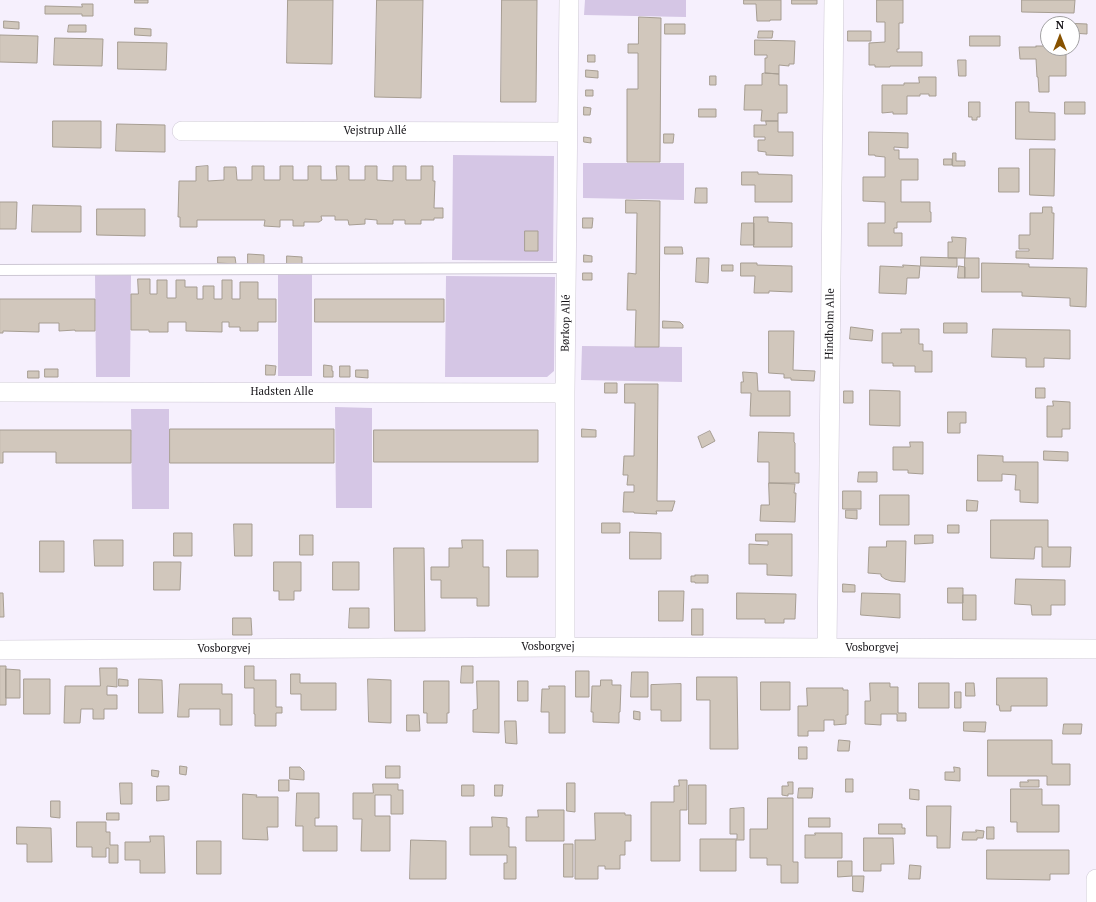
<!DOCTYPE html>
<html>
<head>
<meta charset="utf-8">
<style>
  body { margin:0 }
  #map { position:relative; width:1096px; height:902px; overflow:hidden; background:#f6f0fd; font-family:"PT Serif",serif }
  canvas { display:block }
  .north { position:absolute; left:1040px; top:16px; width:40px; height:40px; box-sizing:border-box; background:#fff; border:1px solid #a1a0a2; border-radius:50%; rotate:0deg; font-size:11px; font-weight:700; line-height:16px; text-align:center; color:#141216 }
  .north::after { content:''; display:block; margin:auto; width:14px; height:18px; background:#875200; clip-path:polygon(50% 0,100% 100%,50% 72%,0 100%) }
</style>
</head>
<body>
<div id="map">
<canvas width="1096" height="902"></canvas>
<div class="north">N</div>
</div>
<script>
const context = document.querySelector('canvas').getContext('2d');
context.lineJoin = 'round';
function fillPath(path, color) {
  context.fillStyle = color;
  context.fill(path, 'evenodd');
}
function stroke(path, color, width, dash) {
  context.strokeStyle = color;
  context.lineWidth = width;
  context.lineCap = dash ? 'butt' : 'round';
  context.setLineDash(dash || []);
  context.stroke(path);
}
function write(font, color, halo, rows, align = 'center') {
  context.font = font + ' "PT Serif",serif';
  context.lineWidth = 3;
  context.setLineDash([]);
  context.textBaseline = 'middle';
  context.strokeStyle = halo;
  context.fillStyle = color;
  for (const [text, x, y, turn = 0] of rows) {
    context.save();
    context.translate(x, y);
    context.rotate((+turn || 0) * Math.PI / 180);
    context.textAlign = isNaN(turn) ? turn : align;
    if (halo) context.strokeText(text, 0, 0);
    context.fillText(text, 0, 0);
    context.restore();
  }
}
fillPath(new Path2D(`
  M585,0H686V17L584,15Z
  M453,155L554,156L553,261L452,260Z
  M583,163H684V200L583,198Z
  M95,274L131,275L130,377H96Z
  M278,274L312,275V376H278Z
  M446,276L555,277L554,371L547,377H445Z
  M582,346L682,347V382L581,380Z
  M335,407L372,408V508H336Z
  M131,409H169V509H132Z`), '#d5c6e5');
const building = new Path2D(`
  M135,0H148V3H135Z
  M288,0H333L332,64L287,63Z
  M377,0H423L421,98L375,97Z
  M502,0H537L536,102H501Z
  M744,0H781V20H770V21H757L756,4H744Z
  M792,0H817V4H792Z
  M877,0H903V23H899V49H897V52H922V66H890V67H875V65H869V43L885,42V22H877Z
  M1022,0H1075L1074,13L1022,12Z
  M82,4H93V16H82V14H45V6L82,7Z
  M639,17L661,18L660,162H627V89H638V53H628V44H638Z
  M4,21L19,22V29L4,28Z
  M1063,23L1087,24V34L1072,33V24H1063Z
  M665,24H685V34H665Z
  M69,25H86V32H68Z
  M135,28L151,29V36L135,35Z
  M759,31H773L772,38H758Z
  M848,31H871V41H848Z
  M0,35L38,36L37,63L0,62Z
  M970,36H1000V46H970Z
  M55,38L103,39L102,66L54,65Z
  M755,40L795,41L794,64H789V66L779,65V74L765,73V58H767V55H755Z
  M118,42L167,43L166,70L118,69Z
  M1036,46H1048V48H1066V76H1049V92H1039L1038,77H1037L1036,59H1020L1019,47H1036Z
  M588,55H595V62H588Z
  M958,60H966V76H959Z
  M586,70L598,71V78L586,77Z
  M765,73L779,74V85H787V113H778V121H761L762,110H744L745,85H762V74Z
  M710,76H716V85H710Z
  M919,77H936V96H929V94H920V96H907V114H893V112L882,113V85H904V83H919Z
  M586,90H593V96H586Z
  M969,102H980V117H977V120H972V117H969Z
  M1016,102H1029V112L1055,113V140L1016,139Z
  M1065,102H1085V114H1065Z
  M584,107L591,108L590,115H584Z
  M699,109H716V117H699Z
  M53,121H101V148L53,147Z
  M766,121H778V132H793V156L766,155V152L758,151V140H765V137H754V125H766Z
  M117,124L165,125V152L116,151Z
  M869,132L908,133V148L894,147V150H899V159H918V180H901V202H930V212H931V222H897V228H894V233H902V246H868V223H885V202L863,201V177H885V157L875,156V155H869Z
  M664,134H674L673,143H664Z
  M584,137L591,138V143L584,142Z
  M1030,149H1055L1054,196L1030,195Z
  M953,153H956V161H965V166H953Z
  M944,159H952V165H944Z
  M208,166V181L224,180V167H236L237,180H252V166H264V180H280V166H293V180H308V166H321V180H337L336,166H349V180H365V166H377V180L393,181V166H406V180H421V166H433V181H435L434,208H443V218H434V220H421V224H405V220H393V224H377V220L365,219V224L349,225L348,220H335V216H321L322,220L319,222H304V226H293V220H280V227L264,226L265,220H197V227H180V217H178L179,181H196V167Z
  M999,168H1019V192H999Z
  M742,172H758V174L792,175V202H755V185H742Z
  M696,188H707V203H695Z
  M626,200L660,201L659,347H635L636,310H627L628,273L636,274L637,213H626Z
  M0,202H17L16,229H0Z
  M33,205L81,206V232H32Z
  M1043,207H1052V213H1054L1053,259L1016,258V251H1029V249H1019V235H1030V213H1042Z
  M97,209H145V236L97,235Z
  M754,217H768V222L792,223V247H754Z
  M583,218H593L592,228H583Z
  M742,223H754V245H741Z
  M525,231H538V251H525Z
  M952,237L966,238L965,258H948V242H952Z
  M665,247H682L683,254H665Z
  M248,254L264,255V264H248Z
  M584,255L592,256V262H584Z
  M287,256L302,257V264H287Z
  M218,257H235L236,264L218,263Z
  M921,257L957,258V267L921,266Z
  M697,258H709L708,283L696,282Z
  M965,258H979V278H965Z
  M741,263H757V265L792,266V292L769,291V293H754L755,276H741Z
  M982,263L1029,264V267L1087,268L1086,307L1070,306V298L1022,296V292H982Z
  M722,265H733V271H722Z
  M903,265L920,266L919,278H907L906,294L879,293L880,266L903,267Z
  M959,266L965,267V278H958Z
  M583,273H592V280H583Z
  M138,279H150V294H157V280H167V298H176V280H185V287H197V299H203V286H214V299H222V280H232V299H240V282H258V299H276V322H258V331H240V327H229V322H222V332L186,331V322H168V332H149V330H131V294H138Z
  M0,299H95V331H75V330L59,331V323H39V332L3,331V333H0Z
  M315,299H444V322H315Z
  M663,321L680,322L683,325V328H663Z
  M944,323H967V333H944Z
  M851,327L873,330L872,341L850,339Z
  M901,329H919V344H923V351H932V372H915V366H893V363H882V333H901Z
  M993,329L1070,330V359L1044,358V367H1026V358L992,357Z
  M769,331H794L793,370L815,371L814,381L791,380V378H784V374L769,373Z
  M266,365L276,366L275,375H266Z
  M324,365L332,366V371H333V377H324Z
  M340,366H350V377H340Z
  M45,369H58V377H45Z
  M356,370H368V378L356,377Z
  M28,371H39V378H28Z
  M743,372L757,373L758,391H790V416H750L751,393H741V382H743Z
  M605,383H617V393H605Z
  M625,384H658L657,501H675L672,511H656L657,514L634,513V512H623L624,492H634V485H627L628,475H623L624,456H634L635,403H625Z
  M1036,388H1045V398H1036Z
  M870,390L900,391V426L870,425Z
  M844,391H853V403H844Z
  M1053,401L1070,402V429H1062V437H1047V406H1053Z
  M948,412H966V423H960V433H948Z
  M170,429H334V463H170Z
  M582,429L596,430V437H582Z
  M0,430H131V463H56V452H3V463H0Z
  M374,430H538V462H374Z
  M710,431L715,441L702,448L698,437Z
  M759,432L794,433V442L795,443V473H799V483H769V462H758Z
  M910,442H923V474L908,473V470H893V447H910Z
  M1044,451L1068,452V461L1044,460Z
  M978,455L1003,456V462H1038V503L1020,502V490H1015L1016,475L1002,474V481H978Z
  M859,472H877V482H858Z
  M769,483L795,484L794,493H796L795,522L760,521L761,505H769Z
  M843,491H861V509H843Z
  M880,495H909V525H880Z
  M967,500L978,501L977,511H967Z
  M846,510H857V519L846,518Z
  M991,520H1048V547H1071L1070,567H1042V547H1035L1034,559L991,558Z
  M602,523H620V533H602Z
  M234,524H252V556H235Z
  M948,525H959V533H948Z
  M630,532L661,533V559H630Z
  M174,533H192V556H174Z
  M756,534H792V576L767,575V564H749V544L768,545V541H756Z
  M300,535H313V555H300Z
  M915,535H933V543L915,544Z
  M94,540H123V566H95Z
  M462,540H483V567H489V606H477V598H441V580H431V567H449V548H462Z
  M40,541H64V572H40Z
  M887,541H906L905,582L891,581L885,579L881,576V574L868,573L869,547H886Z
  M394,548H424L425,631H395Z
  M507,550H538V577H507Z
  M154,562H181L180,590H154Z
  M274,562H301V591H294V600H279V591H274Z
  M333,562H359V590H333Z
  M695,575H708V583H695V582H691V576H695Z
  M1016,579L1065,580V605H1051V615H1032L1031,605L1015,604Z
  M843,584L855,585V592H843Z
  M948,588H963V603H948Z
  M659,591H684L683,621H659Z
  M0,593H3L4,617H0Z
  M737,593L796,594L795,619H784V623H765V619H737Z
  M862,593L900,594V618L861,615Z
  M963,595H976V620H963Z
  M350,608H369V628H349Z
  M692,609H703V635H692Z
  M233,618H251L252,635H233Z
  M0,666H6V705H0Z
  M245,666H254V680H276V707H282V713H276V726H255V714H254V688H245Z
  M462,666H473V683H461Z
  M100,668H117V687L107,686V695H117V709H104V719H93V709H81L80,723H64L65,686H100Z
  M6,669L20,670V698H6Z
  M576,671H589V697H576Z
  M632,672H648V697H631Z
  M291,674H300V683H336V710H301V694H291Z
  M697,677H737L738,749H710V700H697Z
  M997,678H1047V706H1011V711H1000L999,705H997Z
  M24,679H50V714H24Z
  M119,679L128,680V686H119Z
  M139,679L162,680L163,713H139Z
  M368,679L391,680V723L369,722Z
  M601,680H612V685H621L620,712H619V723L593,722V712H591L592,686H600Z
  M424,681H449V713H447V723H427V713H424Z
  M477,681H499V733L473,732V710L477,709Z
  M518,681H528V701H518Z
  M761,682H790V710H761Z
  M870,683H890V687H898V713H906V721H897V714H881V725L865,724V701H870Z
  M919,683H949V708H919Z
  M966,683H974L975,696H966Z
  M180,684H222V694H232V725H220V709H189V717H178Z
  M681,684V721H661V710H651V685Z
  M549,686H565V733H549V712H541L542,689H549Z
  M807,688H843V690H848V715H846V724L834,725V720H824V731H808V736H798V706H807Z
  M955,692H961V708H955Z
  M634,711L640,712V720L634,719Z
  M407,715H419L420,731H407Z
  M505,721H516L517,744L506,743Z
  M964,722H986L985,732L964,731Z
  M1064,724H1082L1081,734H1063Z
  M839,740L850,741L849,751H838Z
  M988,740H1052V764H1070V785H1047V776H988Z
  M799,747H807V759H799Z
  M180,766L187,767L186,775L180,774Z
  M386,766H400V778H386Z
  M290,767H300L304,771V780L290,779Z
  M954,767L960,768V781L945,780V772H954Z
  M152,770L159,771L158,777L152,776Z
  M846,779H853V792H846Z
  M279,780H289V791H279Z
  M679,780H687V810H680V861H651V802H674V786H679Z
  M1028,780H1039V787H1020V782H1028Z
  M788,782H793V794H788V796L782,795V786H788Z
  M120,783H132V804H121Z
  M567,783H575V812L567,811Z
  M373,784H398V790H403V814H391V795H375V816H390V851H361L362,819H353V793H373Z
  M462,785H474V796H462Z
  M495,785H503L502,796H495Z
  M689,785H706V824H689Z
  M157,786H169V800L157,801Z
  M799,788H813L812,798H798Z
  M910,789L919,790V800L910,799Z
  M1011,789H1042V805H1059V832H1017V822H1011Z
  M297,793H319V818H315V826H337V851H303V826H296Z
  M243,794L257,795L256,797H278V827H267L268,840L243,839Z
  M768,798H793V862H798V883H781V865H767V858H750V829H767Z
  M51,801H60V818L51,817Z
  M927,806H951L950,848H937V836H927Z
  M744,808V840H736V871H700V839H737V834H730V809Z
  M538,810H564V841H526V817H538Z
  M107,813H119V820H107Z
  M595,813H625V815H631V841H625V855H620V869H605V866H598V879H575V840H595Z
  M492,817L507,818V827H509V847H516V879H504V863H507V855H470V827H492Z
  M809,818H830V827H809Z
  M77,822H106V832H110V845H118V863H109V848H106V857H92V847H77Z
  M879,824H902V828H905V834H879Z
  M17,827L51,828L52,862H27V844H17Z
  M987,827H994V839H987Z
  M976,830L984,831L983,838H977V840H962L963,832H976Z
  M815,833H842V858H805V835H815Z
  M150,836H164L165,873H140V860H125V842H150Z
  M864,838H893L894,864H881V871H864Z
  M411,840L446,841V879H410Z
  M197,841H221V874H197Z
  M564,844H573V877H564Z
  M987,850H1069V874H1050V880L987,879Z
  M838,861H852V876L838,877Z
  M910,865L921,866L920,879H909Z
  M853,876H864L863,892L853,891Z`);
fillPath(building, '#d1c7bc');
stroke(building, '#a69d92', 1);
const lane = new Path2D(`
  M0,270L567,268`);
const street = new Path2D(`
  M182,131L567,132
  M0,392L565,393
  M565,647V393L569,0
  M827,648L834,0
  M0,650L565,647L1096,649
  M1096,902V879`);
stroke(lane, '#cdc7d4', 12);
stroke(street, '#cdc7d4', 20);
stroke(lane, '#fff', 10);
stroke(street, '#fff', 19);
write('11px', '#141216', '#fff', [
  ["Vejstrup Allé",375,131],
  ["Børkop Allé",566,323,-89],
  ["Hindholm Alle",830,324,-89],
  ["Hadsten Alle",282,392],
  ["Vosborgvej",548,647],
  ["Vosborgvej",872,648],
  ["Vosborgvej",224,649]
]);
</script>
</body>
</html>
